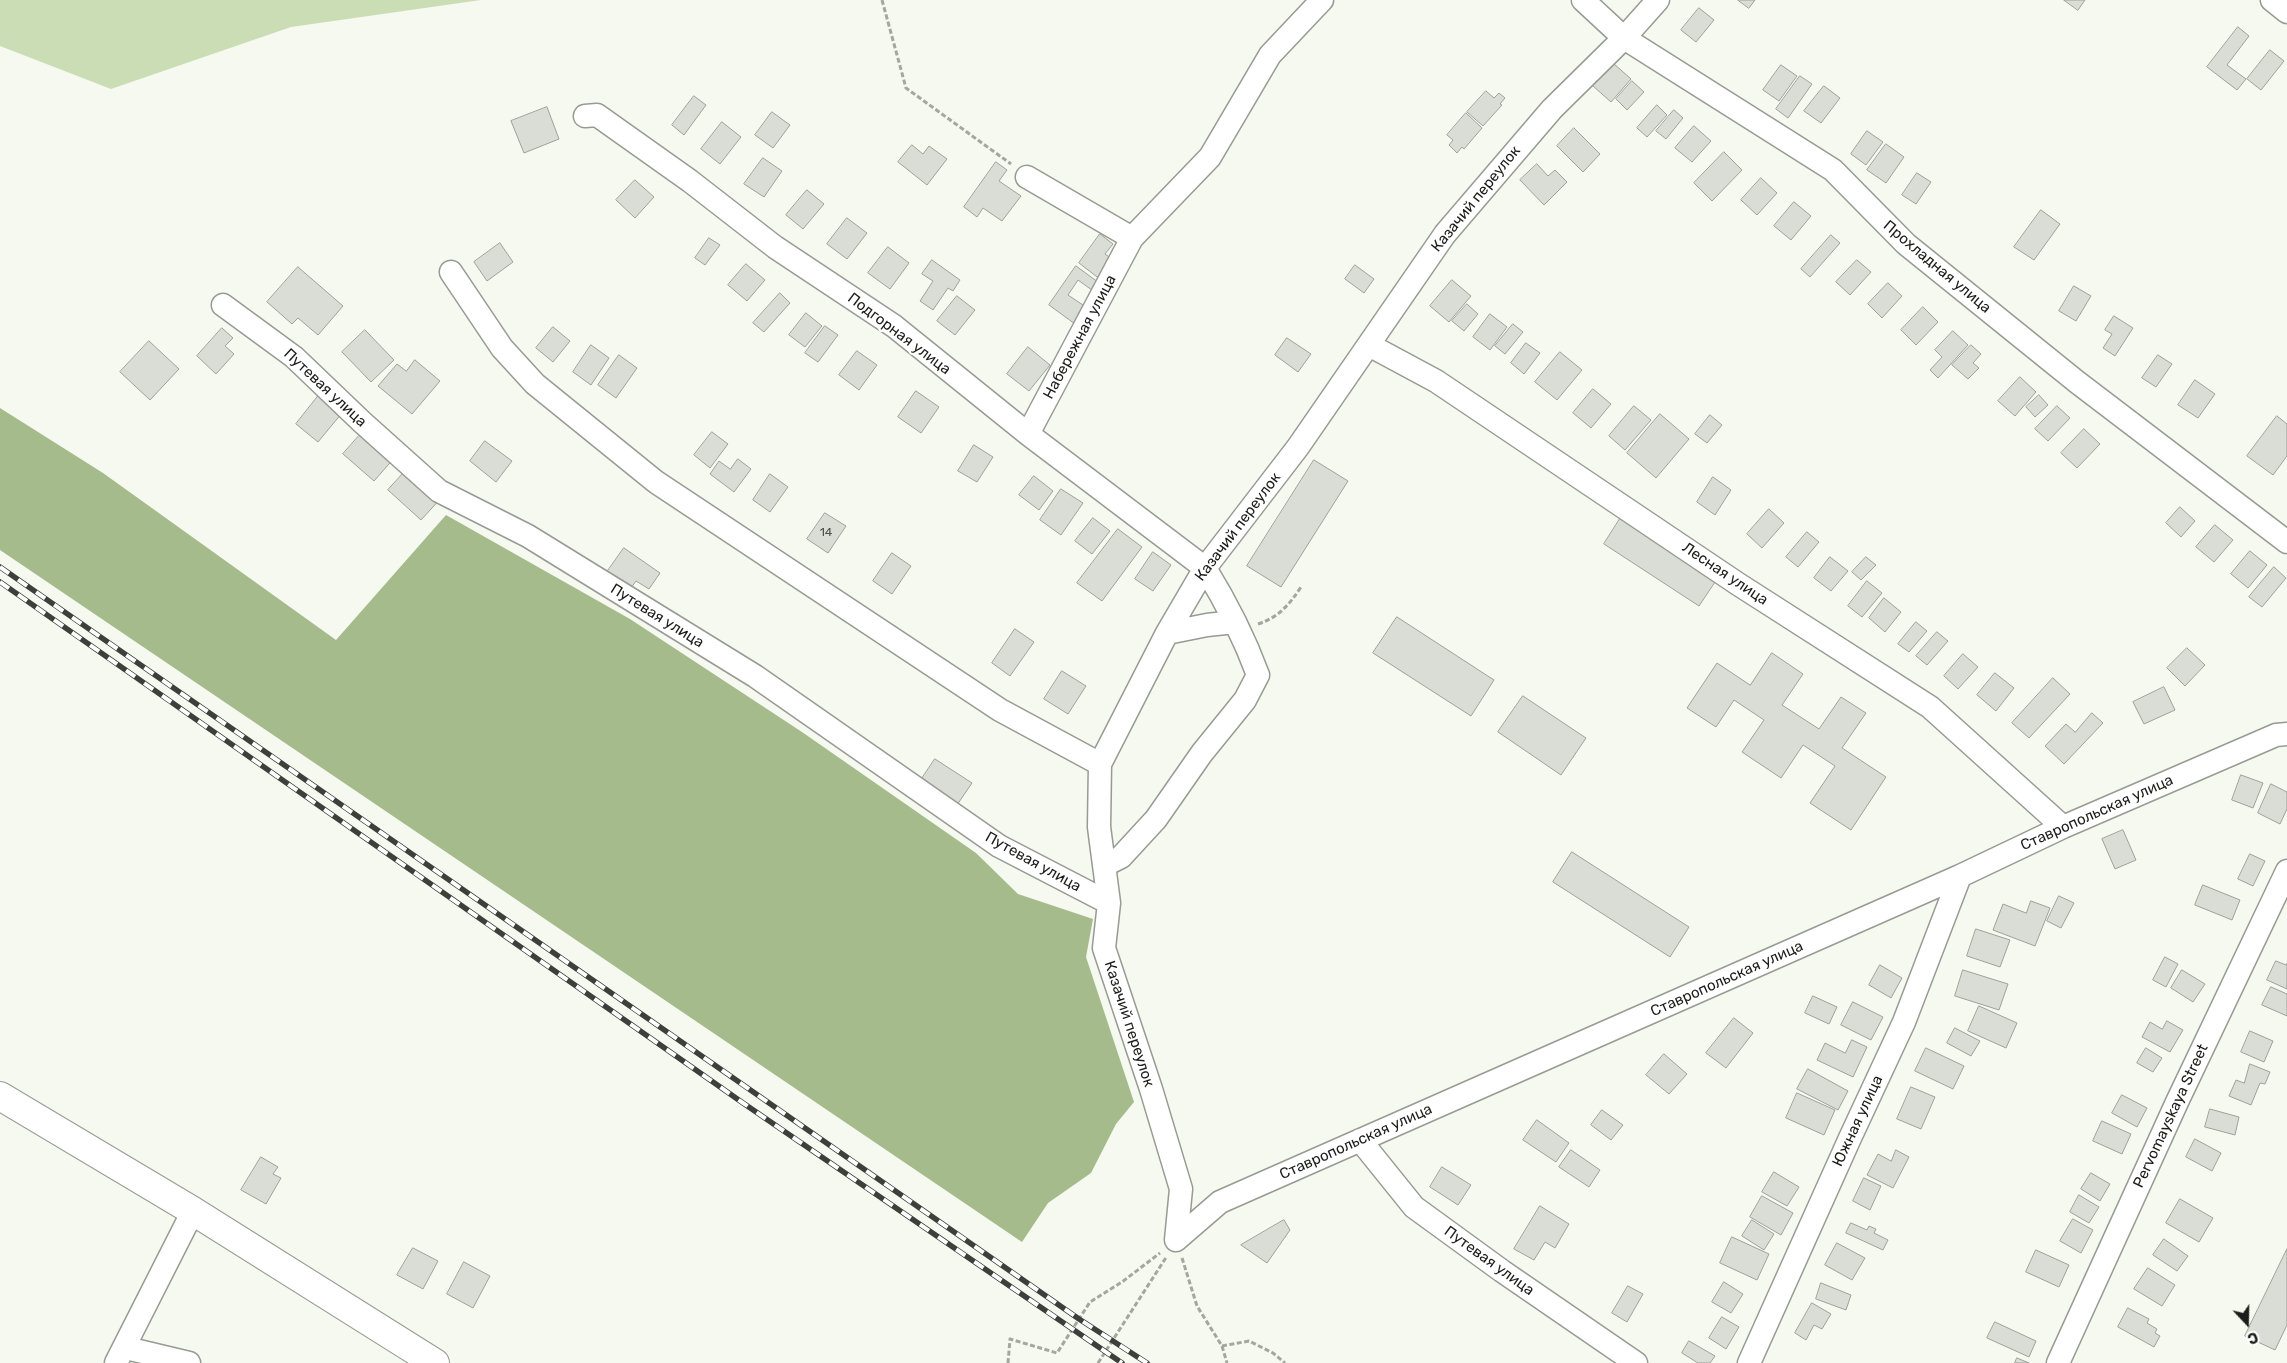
<!DOCTYPE html>
<html>
<head>
<meta charset="utf-8">
<style>
  body { margin:0 }
  #map { position:relative; width:2287px; height:1363px; overflow:hidden; background:#f5f9f0; font-family:Rubik,sans-serif }
  canvas { display:block }
  .north { position:absolute; left:2222px; top:1298px; width:50px; height:50px; -webkit-text-stroke:4px #fff; paint-order:stroke; rotate:159deg; font-size:14px; font-weight:700; line-height:20px; text-align:center; color:#1b1d1a }
  .north::after { content:''; display:block; margin:auto; width:18px; height:22px; background:#1b1d1a; clip-path:polygon(50% 0,100% 100%,50% 72%,0 100%) }
</style>
</head>
<body>
<div id="map">
<canvas width="2287" height="1363"></canvas>
<div class="north">С</div>
</div>
<script>
const context = document.querySelector('canvas').getContext('2d');
context.lineJoin = 'round';
function fillPath(path, color) {
  context.fillStyle = color;
  context.fill(path, 'evenodd');
}
function stroke(path, color, width, dash) {
  context.strokeStyle = color;
  context.lineWidth = width;
  context.lineCap = dash ? 'butt' : 'round';
  context.setLineDash(dash || []);
  context.stroke(path);
}
function write(font, color, halo, rows, align = 'center') {
  context.font = font + ' Rubik,sans-serif';
  context.lineWidth = 4.5;
  context.setLineDash([]);
  context.textBaseline = 'middle';
  context.strokeStyle = halo;
  context.fillStyle = color;
  for (const [text, x, y, turn = 0] of rows) {
    context.save();
    context.translate(x, y);
    context.rotate((+turn || 0) * Math.PI / 180);
    context.textAlign = isNaN(turn) ? turn : align;
    if (halo) context.strokeText(text, 0, 0);
    context.fillText(text, 0, 0);
    context.restore();
  }
}
fillPath(new Path2D(`
  M0,0H481L291,27L111,89L0,46Z`), '#cbddb4');
fillPath(new Path2D(`
  M0,408L103,473L336,640L446,515L630,619L802,732L976,853L1018,894L1093,919L1086,957L1134,1102L1116,1124L1091,1173L1048,1203L1022,1242L0,550Z`), '#a6bb8c');
const building = new Path2D(`
  M1738,0H1755L1749,8Z
  M2064,0H2085L2078,10Z
  M1699,8L1714,20L1696,42L1681,30Z
  M2238,27L2249,36L2227,65L2246,79L2237,90L2207,67Z
  M2270,50L2284,61L2261,90L2247,79Z
  M1613,63L1631,79L1611,102L1593,86Z
  M1781,65L1797,76L1779,101L1763,90Z
  M1800,76L1812,84L1788,118L1776,109Z
  M1632,81L1644,92L1627,110L1616,99Z
  M1824,86L1840,98L1821,123L1804,111Z
  M1486,91L1494,98L1499,93L1505,98L1500,104L1502,105L1483,126L1467,112Z
  M694,96L706,105L684,135L672,125Z
  M1657,105L1667,115L1647,137L1637,128Z
  M547,107L559,139L524,153L511,121Z
  M1674,110L1683,118L1666,139L1656,131Z
  M772,112L790,125L773,148L755,135Z
  M1466,113L1482,128L1464,149L1462,147L1457,153L1449,145L1453,140L1447,135Z
  M722,122L741,137L720,164L701,149Z
  M1694,126L1711,141L1692,162L1675,148Z
  M1574,128L1600,154L1583,172L1557,146Z
  M1867,131L1883,142L1866,165L1851,154Z
  M1886,144L1904,157L1886,183L1867,170Z
  M912,145L923,154L929,146L947,159L927,185L898,162Z
  M1724,152L1742,170L1712,201L1694,183Z
  M763,158L782,171L764,197L744,184Z
  M996,162L1007,170L999,181L1021,196L1002,221L983,208L977,217L964,207Z
  M1537,164L1548,176L1555,170L1567,182L1544,205L1520,180Z
  M1917,173L1931,182L1916,204L1902,195Z
  M1761,178L1777,193L1757,215L1741,200Z
  M635,180L654,197L635,218L616,200Z
  M807,190L824,204L803,229L786,215Z
  M1794,202L1811,216L1791,240L1774,226Z
  M2041,210L2060,224L2034,260L2014,247Z
  M847,218L867,233L847,259L827,244Z
  M1100,234L1113,244L1105,254L1115,261L1101,280L1079,263Z
  M1831,235L1840,243L1810,277L1801,269Z
  M709,238L720,245L705,265L695,258Z
  M500,243L513,262L487,281L474,262Z
  M888,247L909,263L890,289L868,273Z
  M932,260L960,280L953,291L948,288L933,310L920,301L933,281L922,274Z
  M1857,260L1871,272L1850,295L1836,282Z
  M746,264L765,280L747,301L728,285Z
  M1355,265L1374,279L1364,293L1345,279Z
  M1076,266L1102,285L1096,293L1078,280L1068,295L1086,307L1075,324L1049,305Z
  M298,267L343,306L318,335L298,318L292,324L267,302Z
  M1452,280L1471,296L1449,322L1430,306Z
  M1888,283L1902,296L1882,318L1868,304Z
  M2074,286L2091,296L2076,321L2059,311Z
  M780,293L790,303L764,332L753,323Z
  M957,296L975,310L955,335L937,321Z
  M1467,304L1478,314L1464,331L1452,321Z
  M1923,307L1938,322L1916,345L1901,330Z
  M806,313L822,326L805,347L789,335Z
  M1490,314L1507,327L1490,350L1473,337Z
  M2114,316L2133,328L2115,356L2103,348L2112,334L2105,330Z
  M1513,324L1523,332L1505,354L1495,346Z
  M825,326L838,335L818,362L805,353Z
  M553,327L570,341L553,362L536,348Z
  M222,328L233,338L225,346L234,354L216,374L197,356Z
  M365,330L394,360L371,382L342,352Z
  M1953,331L1968,345L1938,378L1930,370L1942,357L1935,350Z
  M1287,338L1311,354L1298,372L1275,355Z
  M149,341L179,369L150,400L120,372Z
  M1526,343L1540,353L1524,374L1511,363Z
  M591,345L609,358L591,385L573,372Z
  M1971,345L1981,354L1973,363L1979,368L1968,379L1952,365Z
  M1028,347L1050,365L1029,391L1007,374Z
  M857,351L877,365L859,390L839,375Z
  M1560,352L1582,370L1557,400L1535,382Z
  M619,355L637,368L616,398L598,385Z
  M2158,355L2172,364L2156,387L2142,378Z
  M415,360L440,381L412,414L378,386L397,364L406,371Z
  M2020,377L2036,392L2015,416L1998,401Z
  M2195,380L2215,394L2198,418L2178,405Z
  M1593,389L1611,404L1591,428L1573,413Z
  M916,391L939,407L921,433L898,417Z
  M319,395L342,413L318,442L296,424Z
  M2039,395L2048,405L2035,417L2026,407Z
  M1634,406L1651,420L1625,450L1609,436Z
  M2057,406L2070,418L2048,441L2035,429Z
  M1660,414L1689,439L1656,478L1627,453Z
  M1710,415L1722,425L1707,443L1695,434Z
  M2277,416L2287,424V456L2273,475L2247,456Z
  M365,429L396,456L374,481L343,454Z
  M2084,429L2100,444L2077,468L2061,453Z
  M712,432L728,444L710,468L694,455Z
  M485,441L512,461L496,482L470,461Z
  M974,445L993,457L977,482L958,471Z
  M738,459L751,469L734,492L710,474L719,461L730,469Z
  M1314,460L1348,481L1281,587L1247,566Z
  M409,467L442,497L421,520L388,490Z
  M770,474L788,487L770,512L753,500Z
  M1034,476L1053,491L1039,510L1019,495Z
  M1713,477L1731,490L1715,515L1697,502Z
  M1061,489L1083,503L1061,535L1040,520Z
  M2180,507L2195,521L2181,537L2166,523Z
  M1769,509L1784,523L1762,548L1747,534Z
  M825,513L846,526L828,553L807,539Z
  M1623,514L1719,576L1699,606L1604,544Z
  M1093,518L1110,531L1092,554L1075,541Z
  M2215,525L2233,540L2214,562L2196,547Z
  M1118,529L1142,547L1102,601L1077,583Z
  M1807,532L1819,542L1798,567L1786,557Z
  M624,548L660,573L649,589L636,581L631,588L607,572Z
  M2250,551L2267,565L2248,588L2231,574Z
  M1153,552L1171,565L1153,591L1135,579Z
  M892,553L911,566L892,594L873,581Z
  M1830,557L1848,571L1831,591L1814,578Z
  M1866,557L1876,565L1861,580L1852,572Z
  M2274,567L2286,578L2262,607L2249,597Z
  M1867,581L1882,593L1862,617L1848,606Z
  M1884,598L1901,612L1885,632L1869,618Z
  M1397,617L1494,680L1471,716L1373,653Z
  M1916,622L1927,631L1909,652L1898,644Z
  M1015,629L1034,642L1010,676L992,663Z
  M1937,632L1948,641L1927,665L1916,656Z
  M2187,648L2205,665L2185,686L2167,668Z
  M1772,653L1803,674L1782,705L1819,729L1841,697L1866,713L1842,748L1886,777L1851,830L1810,803L1835,766L1803,745L1781,778L1742,752L1764,720L1734,700L1716,727L1687,708L1717,663L1750,685Z
  M1963,654L1978,667L1958,689L1944,676Z
  M1062,671L1086,686L1068,714L1044,699Z
  M1995,673L2014,688L1996,711L1977,695Z
  M2053,678L2070,694L2029,738L2012,723Z
  M2164,687L2175,710L2144,724L2133,702Z
  M1523,696L1586,738L1561,775L1498,732Z
  M2092,713L2103,723L2064,764L2045,746L2066,724L2075,732Z
  M935,759L972,783L957,805L921,780Z
  M2241,775L2263,783L2253,808L2232,800Z
  M2271,784L2287,792V809L2280,824L2258,813Z
  M2123,830L2136,860L2115,869L2102,839Z
  M1572,852L1689,927L1670,957L1553,882Z
  M2250,854L2265,861L2253,886L2238,879Z
  M2203,885L2240,900L2232,920L2195,905Z
  M2059,896L2074,903L2061,928L2047,921Z
  M2031,901L2050,908L2035,946L1993,930L2003,904L2026,913Z
  M1976,929L2010,940L2000,967L1967,956Z
  M2165,957L2178,964L2166,987L2153,980Z
  M2276,961L2286,965L2287,963V989L2267,980Z
  M1880,965L1902,978L1891,998L1869,985Z
  M1963,970L2008,984L1999,1010L1955,996Z
  M2182,970L2205,984L2193,1002L2171,988Z
  M2271,987L2287,994V1016L2262,1005Z
  M1813,996L1837,1007L1829,1024L1805,1013Z
  M1853,1002L1883,1017L1871,1040L1841,1025Z
  M1979,1006L2017,1023L2006,1048L1968,1031Z
  M1734,1018L1753,1033L1726,1068L1706,1053Z
  M2167,1021L2183,1030L2170,1052L2142,1037L2150,1022L2162,1029Z
  M1955,1028L1980,1041L1971,1056L1947,1043Z
  M2250,1031L2273,1041L2264,1062L2241,1052Z
  M1852,1040L1867,1047L1853,1077L1817,1060L1825,1043L1845,1053Z
  M1926,1048L1964,1066L1953,1089L1915,1071Z
  M2146,1048L2162,1058L2153,1072L2137,1063Z
  M1664,1054L1687,1074L1669,1094L1646,1075Z
  M2250,1064L2270,1072L2265,1084L2260,1083L2251,1105L2229,1096L2236,1080L2244,1083Z
  M1808,1069L1848,1091L1838,1110L1797,1089Z
  M1911,1087L1935,1097L1921,1129L1897,1119Z
  M1797,1093L1835,1110L1824,1135L1786,1118Z
  M2122,1095L2147,1108L2137,1127L2112,1113Z
  M2210,1109L2239,1117L2235,1135L2205,1127Z
  M1602,1110L1623,1125L1611,1140L1591,1125Z
  M1537,1120L1569,1143L1556,1162L1523,1140Z
  M2102,1121L2131,1134L2122,1154L2093,1141Z
  M2195,1139L2221,1153L2212,1171L2186,1157Z
  M1571,1150L1600,1170L1589,1187L1559,1167Z
  M1896,1150L1909,1157L1893,1188L1867,1175L1878,1154L1891,1161Z
  M261,1157L278,1167L273,1174L281,1178L266,1204L241,1190Z
  M1442,1167L1471,1185L1458,1205L1430,1187Z
  M1774,1172L1799,1187L1787,1206L1762,1192Z
  M2091,1173L2110,1184L2100,1201L2081,1189Z
  M1864,1178L1881,1186L1870,1210L1853,1201Z
  M2079,1195L2099,1207L2089,1223L2070,1212Z
  M1762,1196L1793,1213L1781,1235L1750,1217Z
  M2180,1199L2213,1218L2199,1242L2166,1223Z
  M1540,1206L1569,1224L1555,1248L1545,1242L1534,1260L1514,1249Z
  M2073,1219L2093,1230L2081,1253L2060,1241Z
  M1284,1220L1290,1230L1267,1263L1241,1245Z
  M1752,1220L1774,1234L1764,1250L1742,1236Z
  M1851,1223L1867,1230L1869,1226L1876,1229L1874,1233L1888,1240L1883,1250L1846,1233Z
  M1732,1237L1769,1254L1757,1280L1720,1263Z
  M2164,1239L2188,1256L2177,1271L2153,1255Z
  M1837,1243L1865,1258L1852,1280L1825,1265Z
  M413,1248L438,1261L423,1289L397,1275Z
  M2287,1249V1325L2275,1350L2245,1336Z
  M2036,1250L2069,1265L2059,1287L2026,1272Z
  M464,1262L490,1276L473,1308L447,1294Z
  M2148,1268L2175,1285L2162,1306L2134,1289Z
  M1724,1282L1743,1294L1731,1313L1712,1302Z
  M1821,1283L1851,1295L1846,1310L1816,1299Z
  M1628,1286L1643,1294L1627,1322L1612,1313Z
  M1812,1303L1831,1314L1822,1329L1814,1325L1806,1340L1795,1333Z
  M2128,1308L2149,1319L2147,1323L2157,1329L2155,1333L2160,1336L2154,1347L2118,1327Z
  M1722,1317L1739,1327L1726,1349L1709,1338Z
  M1995,1322L2036,1341L2029,1357L1987,1338Z
  M1689,1341L1715,1356L1710,1363H1698L1682,1353Z
  M2017,1358L2029,1363H2015Z`);
fillPath(building, '#d9ddd5');
stroke(building, '#9ea199', 1);
const minor = new Path2D(`
  M1583,0L1624,38L1833,170L1906,244L2077,382L2287,542
  M2272,0L2287,12
  M585,116L597,115L690,181L775,247L894,326L1028,434L1205,568C1226,602 1244,637 1258,675L1245,700L1202,753L1156,819L1121,857L1105,865
  M1027,177L1132,238
  M451,272L502,348L535,384L656,482L1000,710L1100,764
  M223,305L294,357L362,422L439,491L528,536L755,676L999,846L1109,903
  M1369,345L1436,381L1738,584L1930,707L2063,827
  M1028,434L1132,238L1210,157L1270,55L1322,0
  M1167,633L1207,625L1235,622
  M1360,1140L1414,1207L1502,1271L1636,1363
  M1176,1240L1181,1189L1151,1089L1104,948L1109,903L1099,827L1100,764L1167,633L1205,568L1298,447L1445,234L1552,109L1624,38L1658,0
  M1176,1240L1220,1202L1960,876L2063,827L2276,735L2287,734
  M126,1348L189,1363
  M116,1363L193,1211
  M1749,1363L1850,1138L1904,1022L1960,876
  M2058,1363L2177,1102L2287,871`);
const major = new Path2D(`
  M0,1096L193,1211L435,1363`);
stroke(minor, '#989b93', 25);
stroke(major, '#989b93', 30);
stroke(new Path2D(`
  M882,0L906,88L1011,164
  M1258,624C1279,617 1289,605 1301,587
  M1182,1258L1197,1306L1222,1346L1227,1363
  M1222,1346L1249,1341L1273,1353L1285,1363
  M1008,1363L1010,1339L1057,1353L1090,1302L1122,1282L1160,1253
  M1098,1363L1167,1256`), '#a3a7a0', 3, [5, 2.5]);
stroke(minor, '#fff', 22);
stroke(major, '#fff', 28);
const rail = new Path2D(`
  M0,567L1079,1319L1147,1363
  M0,582L743,1103L1122,1363`);
stroke(rail, '#3d3f3b', 5.5);
stroke(rail, '#fff', 4, [11]);
write('12px', '#4a4d49', null, [
  ["14",826,533]
]);
write('15px', '#1b1d1a', '#fff', [
  ["Казачий переулок",1476,199,-51],
  ["Прохладная улица",1937,267,40],
  ["Подгорная улица",899,334,37],
  ["Набережная улица",1080,337,-62],
  ["Путевая улица",325,388,43],
  ["Казачий переулок",1238,527,-53],
  ["Лесная улица",1725,574,34],
  ["Путевая улица",657,616,32],
  ["Ставропольская улица",2097,813,-24],
  ["Путевая улица",1033,862,29],
  ["Ставропольская улица",1727,979,-24],
  ["Казачий переулок",1129,1024,72],
  ["Pervomayskaya Street",2171,1116,-65],
  ["Южная улица",1858,1121,-65],
  ["Ставропольская улица",1356,1142,-24],
  ["Путевая улица",1489,1261,36]
]);
</script>
</body>
</html>
